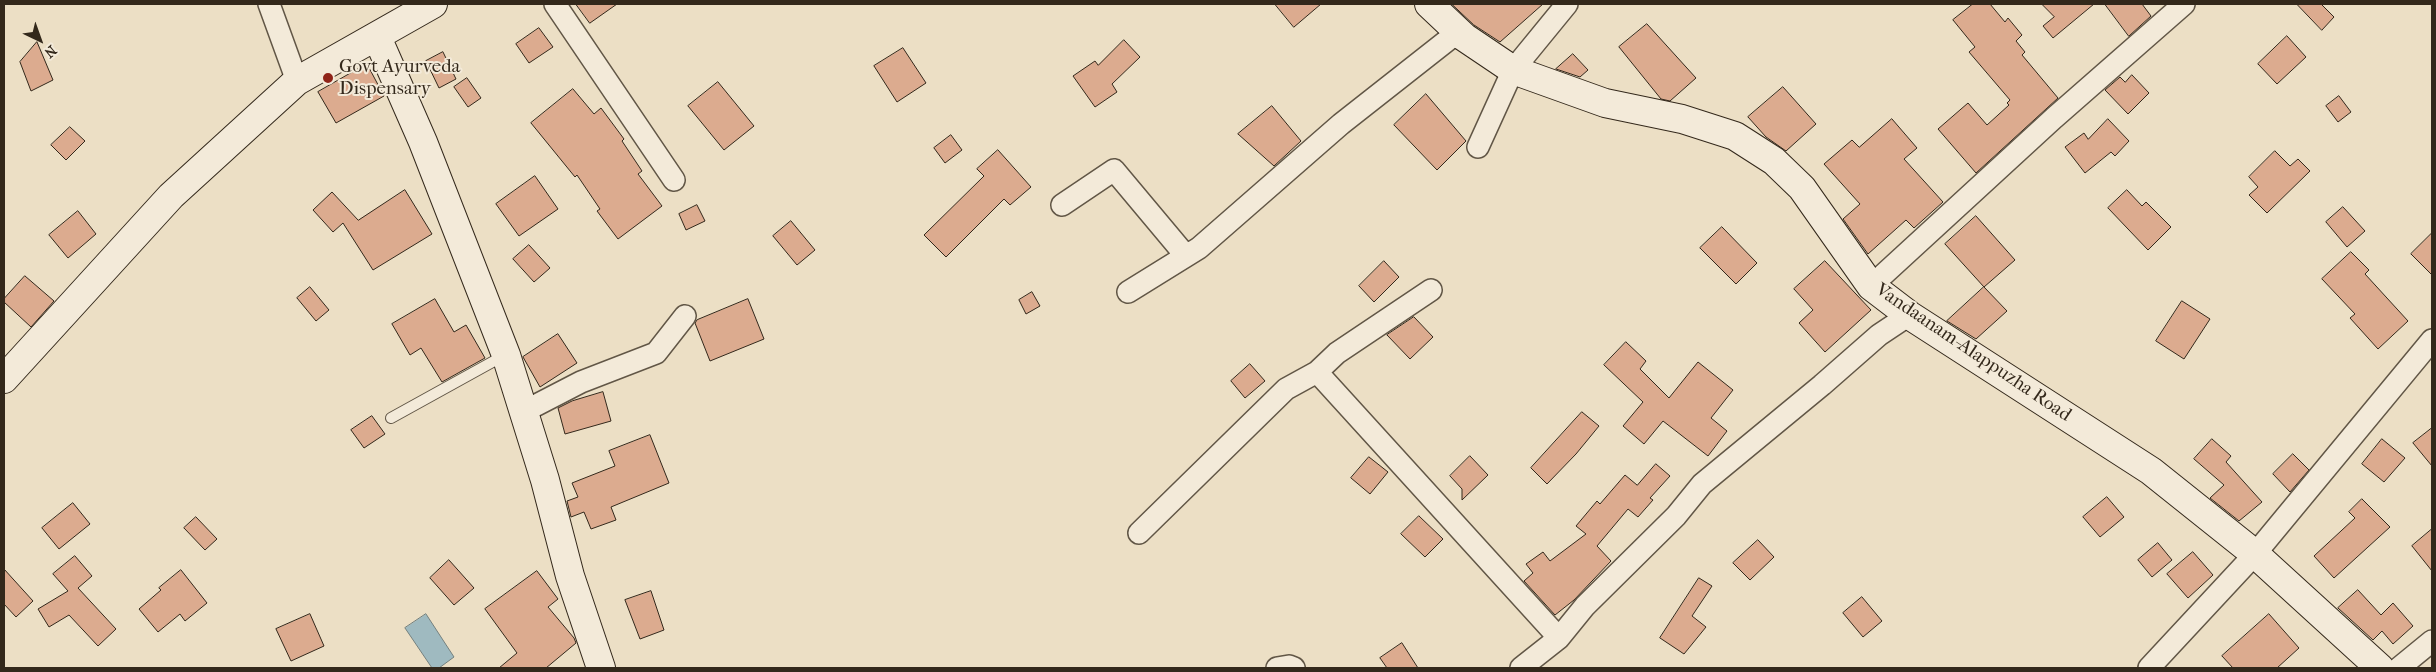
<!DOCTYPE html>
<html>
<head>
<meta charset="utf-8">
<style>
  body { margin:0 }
  #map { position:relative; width:2436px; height:672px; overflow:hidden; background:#ecdfc5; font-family:"IM FELL French Canon",serif }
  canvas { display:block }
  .frame { position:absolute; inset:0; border:5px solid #33281b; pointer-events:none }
  .north { position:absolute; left:15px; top:15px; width:50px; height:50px; -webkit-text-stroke:4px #f3ead9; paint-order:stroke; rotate:138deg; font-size:14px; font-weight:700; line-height:20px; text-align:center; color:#33281b }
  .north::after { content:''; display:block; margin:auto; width:18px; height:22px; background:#33281b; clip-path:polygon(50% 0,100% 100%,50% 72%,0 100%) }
</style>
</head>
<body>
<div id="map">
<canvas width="2436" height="672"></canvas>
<div class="frame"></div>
<div class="north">N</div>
</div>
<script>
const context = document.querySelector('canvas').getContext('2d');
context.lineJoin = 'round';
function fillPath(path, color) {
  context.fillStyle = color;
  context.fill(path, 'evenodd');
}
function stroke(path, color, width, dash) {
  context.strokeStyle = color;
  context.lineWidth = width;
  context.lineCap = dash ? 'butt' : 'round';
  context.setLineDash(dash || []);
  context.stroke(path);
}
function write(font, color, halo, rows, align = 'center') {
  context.font = font + ' "IM FELL French Canon",serif';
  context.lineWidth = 4;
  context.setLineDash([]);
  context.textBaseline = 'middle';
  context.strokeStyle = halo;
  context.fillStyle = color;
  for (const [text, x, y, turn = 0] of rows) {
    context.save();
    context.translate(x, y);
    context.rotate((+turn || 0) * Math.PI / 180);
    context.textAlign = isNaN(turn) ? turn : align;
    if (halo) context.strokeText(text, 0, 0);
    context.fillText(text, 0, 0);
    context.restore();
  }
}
const water = new Path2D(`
  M426,614L454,657L439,668H432L405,628Z`);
fillPath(water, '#9fbac0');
stroke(water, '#74807e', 1);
const building = new Path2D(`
  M576,4H617L590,23Z
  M1275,4H1321L1294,27Z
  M1452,4H1543L1500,42L1474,25Z
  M1973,4H1990L2005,22L2008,18L2022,35L2016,41L2025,52L2022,55L2058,98L1976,173L1938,129L1968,103L1987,125L2009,105L2007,103L2010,100L1969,52L1975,47L1953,20Z
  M2042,4H2094L2053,38L2043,26L2054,17Z
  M2105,4H2142L2151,16L2129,36Z
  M2297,4H2321L2334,17L2322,30Z
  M1647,24L1696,78L1670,101L1661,99L1619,47Z
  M539,28L553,47L529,63L516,44Z
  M2287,36L2306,57L2277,84L2258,64Z
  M1124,40L1140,57L1112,84L1117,92L1095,107L1073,76L1095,61L1098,65Z
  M37,42L53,80L31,91L20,62Z
  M903,48L926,83L897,102L874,66Z
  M443,52L456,79L439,88L426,61Z
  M1573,54L1588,70L1580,77L1556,69Z
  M367,64L384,96L336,123L318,92Z
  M2132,75L2149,93L2128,114L2105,90L2120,77L2125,82Z
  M467,78L481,98L468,107L454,87Z
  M718,82L754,126L724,150L688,106Z
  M1783,87L1816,124L1786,151L1766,137L1748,117Z
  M573,89L594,114L601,108L624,139L622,141L642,171L638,174L662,206L618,239L597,211L600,209L577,175L575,177L531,123Z
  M1426,94L1466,141L1437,170L1394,125Z
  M2339,96L2351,112L2338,122L2326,106Z
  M1272,106L1301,141L1274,166L1238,134Z
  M1892,119L1917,148L1904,159L1943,202L1914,228L1906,220L1868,254L1843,219L1860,204L1824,164L1852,140L1859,147Z
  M2108,119L2129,141L2115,156L2111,152L2085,173L2065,147L2084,133L2088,139Z
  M70,127L85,141L66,160L51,145Z
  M951,135L962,150L945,163L934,148Z
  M998,150L1031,187L1010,205L1004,199L946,257L924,235L984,176L977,169Z
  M2275,151L2290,166L2298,159L2310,171L2267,213L2249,195L2258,187L2249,177Z
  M535,176L558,209L519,236L496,204Z
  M405,190L432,234L373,270L343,223L333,232L313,210L332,192L358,220Z
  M2127,190L2142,206L2146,202L2171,227L2148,250L2108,208Z
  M697,205L705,221L686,230L679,214Z
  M2343,207L2365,231L2347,247L2326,222Z
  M78,211L96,234L68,258L49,235Z
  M1976,216L2015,260L1984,287L1945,244Z
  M791,221L815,250L797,265L773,236Z
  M1722,227L1757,263L1736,284L1700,248Z
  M2432,233V275L2411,254Z
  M529,245L550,268L534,282L513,259Z
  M2351,252L2369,270L2365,274L2408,321L2378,349L2350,318L2355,314L2322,279Z
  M1384,261L1399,277L1374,302L1359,286Z
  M1825,261L1871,310L1825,352L1799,323L1813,310L1794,289Z
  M25,276L54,301L31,327L4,302V299Z
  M310,287L329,310L316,321L297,298Z
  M1984,287L2007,311L1976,339L1947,321Z
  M1032,292L1040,306L1026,314L1019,300Z
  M435,299L454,332L466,325L485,358L442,382L421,348L410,355L392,324Z
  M748,299L764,339L710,361L695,323L697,320Z
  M2182,301L2210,319L2184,359L2156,341Z
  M1414,317L1433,337L1410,359L1387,335Z
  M558,334L577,363L540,387L523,357Z
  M1626,342L1646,361L1640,369L1669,398L1698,362L1733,390L1711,418L1727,431L1708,456L1663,421L1644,444L1623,426L1643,402L1604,365Z
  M1250,364L1265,381L1245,398L1231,381Z
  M603,392L611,421L565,434L558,408L572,401Z
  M1582,412L1599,426L1576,454L1547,484L1531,468Z
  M372,416L385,434L364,448L351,430Z
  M2432,428V466L2413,443Z
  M650,435L669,483L611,507L616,520L591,529L584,512L571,517L567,501L578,497L572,483L615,466L609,451Z
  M2212,439L2231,456L2226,462L2262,502L2239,521L2210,498L2224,485L2194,459Z
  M2382,439L2405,458L2384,482L2362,464Z
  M2293,454L2309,470L2290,492L2273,474Z
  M1470,456L1488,475L1462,500V489L1450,476Z
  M1369,457L1388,472L1370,494L1351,478Z
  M1656,464L1670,476L1650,498L1653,500L1638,517L1628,509L1597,546L1611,561L1574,600L1555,615L1524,581L1533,573L1526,564L1543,552L1550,561L1586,534L1576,526L1597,501L1600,504L1625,475L1637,485Z
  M2107,497L2124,517L2100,537L2083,517Z
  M2362,499L2390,527L2334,578L2314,556L2355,518L2349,512Z
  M73,503L90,524L59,549L42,528Z
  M1419,516L1443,539L1425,557L1401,534Z
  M196,517L217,539L205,550L184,528Z
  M2432,529V571L2412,546Z
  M1758,540L1774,557L1750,580L1733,563Z
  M2158,543L2172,560L2152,577L2138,560Z
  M2193,552L2213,575L2188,598L2167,574Z
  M75,556L92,576L78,588L116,629L98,646L69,615L49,627L38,609L68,591L53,574Z
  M449,560L474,588L454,605L430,578Z
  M4,569L33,601L16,617L4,604Z
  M181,570L207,603L185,621L180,614L158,632L139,609L161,590L159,588Z
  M537,571L558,599L548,607L574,638L576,643L546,668H499L517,653L485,609Z
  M1699,578L1712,586L1692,616L1706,627L1684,654L1660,638Z
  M2358,590L2381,615L2393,603L2413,626L2393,644L2382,631L2373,640L2338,608Z
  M651,591L664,630L640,639L625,600Z
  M1862,597L1882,621L1863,637L1843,613Z
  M310,614L324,646L291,661L276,629Z
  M2269,614L2299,648L2277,668H2233L2222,656Z
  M1402,643L1418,668H1387L1380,658Z`);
fillPath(building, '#dcab8f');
stroke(building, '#33281b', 1);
const lane = new Path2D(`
  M391,418L505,355`);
const street = new Path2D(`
  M269,4L297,81
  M555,4L674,180
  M1478,147L1513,70L1567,4
  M1062,205L1114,170L1186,256
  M1871,286L2054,118L2184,4
  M1128,292L1199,248L1341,124L1458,32
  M1317,372L1559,638
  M523,412L581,382L656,353L685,316
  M1139,533L1286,389L1317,372L1337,353L1431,290
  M1277,668L1289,666L1294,668
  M1521,668L1559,638L1585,606L1676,516L1702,484L1822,385L1879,335L1909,315
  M2149,668L2255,554L2432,340
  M2399,668L2432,641`);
const secondary = new Path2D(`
  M1429,4L1464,37L1513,70L1605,103L1682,119L1735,136L1774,161L1802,188L1871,286L1909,315L2151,471L2255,554L2380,668
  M377,37L423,142L506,355L545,480L570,576L601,668
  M4,379L171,196L297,81L433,4`);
stroke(lane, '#615646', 12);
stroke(street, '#615646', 24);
stroke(secondary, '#33281b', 30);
stroke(lane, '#f3ead9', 10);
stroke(street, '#f3ead9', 21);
stroke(secondary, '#f3ead9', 28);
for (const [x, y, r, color] of [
  [328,78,6,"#8f2418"]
]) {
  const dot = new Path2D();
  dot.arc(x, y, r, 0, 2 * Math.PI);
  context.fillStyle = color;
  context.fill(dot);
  stroke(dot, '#f3ead9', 2);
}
write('19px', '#33281b', '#f3ead9', [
  ["Govt Ayurveda",339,67],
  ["Dispensary",339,89]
], 'left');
write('19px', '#33281b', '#f3ead9', [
  ["Vandaanam-Alappuzha Road",1973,353,34]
]);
</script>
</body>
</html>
